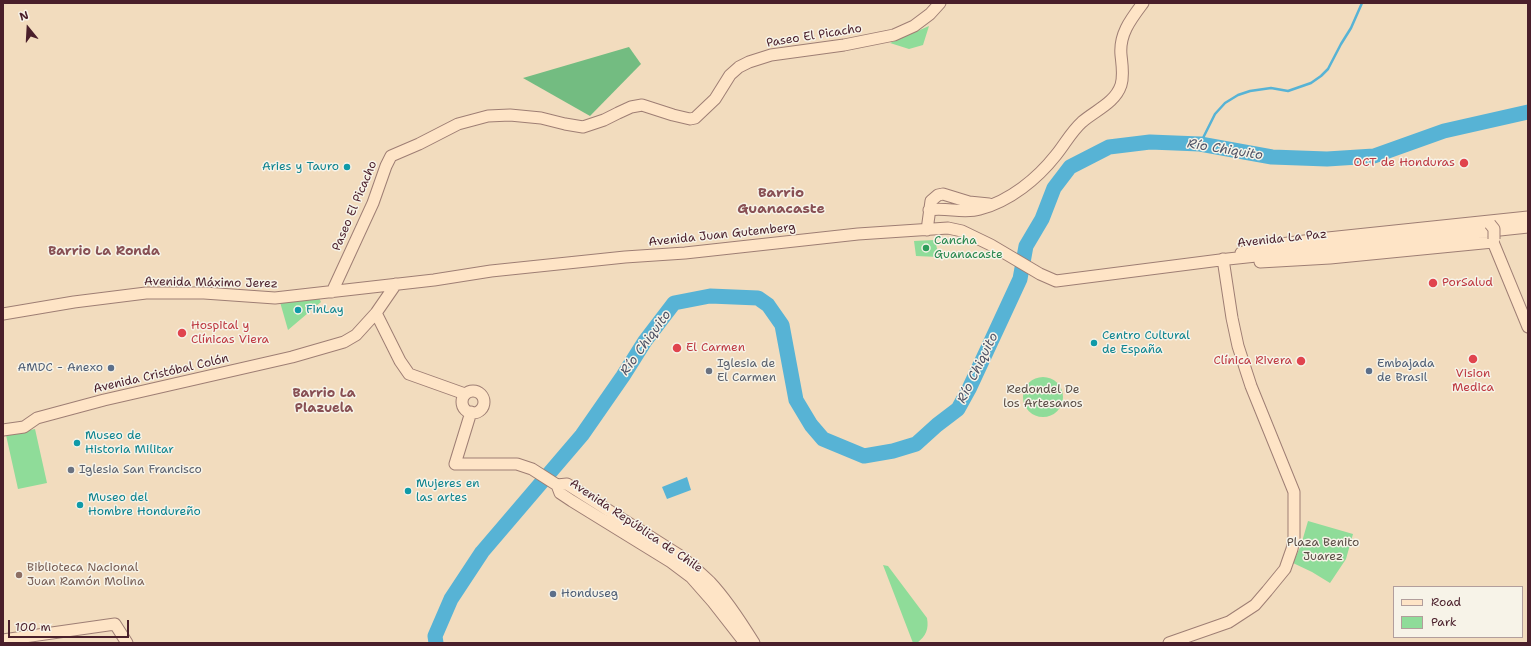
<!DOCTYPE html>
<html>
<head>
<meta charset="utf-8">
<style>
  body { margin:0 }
  #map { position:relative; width:1531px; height:646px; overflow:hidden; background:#f2dcbe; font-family:"Shantell Sans",sans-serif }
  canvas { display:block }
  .frame { position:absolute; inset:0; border:4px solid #4a1f2b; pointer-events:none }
  .legend { position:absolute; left:1393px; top:586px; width:130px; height:52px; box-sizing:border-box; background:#f7f3e8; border:1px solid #b29e9c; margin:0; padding:5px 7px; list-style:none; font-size:12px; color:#4a1f2b }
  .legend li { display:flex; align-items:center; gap:8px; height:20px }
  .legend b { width:20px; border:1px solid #b29e9c }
  .north { position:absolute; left:8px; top:8px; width:40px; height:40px; -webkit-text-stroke:3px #f7f3e8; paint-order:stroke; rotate:342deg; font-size:11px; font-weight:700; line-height:16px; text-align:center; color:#4a1f2b }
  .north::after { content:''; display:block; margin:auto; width:14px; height:18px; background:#4a1f2b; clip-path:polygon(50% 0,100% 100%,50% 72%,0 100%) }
  .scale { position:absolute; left:8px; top:620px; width:121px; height:18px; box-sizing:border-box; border:2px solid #4a1f2b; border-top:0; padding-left:5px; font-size:12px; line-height:14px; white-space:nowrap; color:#4a1f2b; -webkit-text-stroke:3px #f7f3e8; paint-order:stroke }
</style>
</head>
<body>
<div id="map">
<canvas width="1531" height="646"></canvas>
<div class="frame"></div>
<ul class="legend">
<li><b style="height:5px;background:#fee4c6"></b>Road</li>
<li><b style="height:11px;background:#8fdc99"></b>Park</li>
</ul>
<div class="north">N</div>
<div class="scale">100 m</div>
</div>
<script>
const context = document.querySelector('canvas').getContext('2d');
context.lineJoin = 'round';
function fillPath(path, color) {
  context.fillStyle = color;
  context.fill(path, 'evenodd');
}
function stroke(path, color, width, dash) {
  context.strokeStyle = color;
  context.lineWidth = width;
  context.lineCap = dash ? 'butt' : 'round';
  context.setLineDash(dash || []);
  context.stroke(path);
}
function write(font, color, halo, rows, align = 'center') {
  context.font = font + ' "Shantell Sans",sans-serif';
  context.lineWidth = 3;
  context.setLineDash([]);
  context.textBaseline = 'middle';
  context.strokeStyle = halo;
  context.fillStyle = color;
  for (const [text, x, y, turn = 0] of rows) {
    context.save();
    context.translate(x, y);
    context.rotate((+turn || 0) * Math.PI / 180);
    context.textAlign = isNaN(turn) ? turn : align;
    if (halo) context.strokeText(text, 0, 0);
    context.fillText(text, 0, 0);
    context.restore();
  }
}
fillPath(new Path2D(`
  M929,26L923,45L909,49L890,43Z
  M935,240L939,257L916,256L914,241Z
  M319,298L321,302L288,330L280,302Z
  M1023 397a20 20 0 1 1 40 0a20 20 0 1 1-40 0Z
  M35,429L47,483L18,489L6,435Z
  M1308,521L1353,534L1346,559L1330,583L1312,572L1293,563L1301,545Z
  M883,565L888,566L927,618C929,629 926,636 917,643H913Z`), '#8fdc99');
fillPath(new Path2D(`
  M629,47L641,64L590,116L523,78Z`), '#73bc81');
fillPath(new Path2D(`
  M687,477L691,490L667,499L662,487Z`), '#57b3d5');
stroke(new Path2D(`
  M1200,144L1215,114L1225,103L1238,95L1250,91L1271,88L1288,91L1311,83L1321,76L1328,69L1341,44L1351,28L1362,3`), '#57b3d5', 2.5);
stroke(new Path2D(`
  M436,643L435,636L451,599L482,552L582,435L623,376L645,341L674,303L710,296L758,298L768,305L782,325L796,400L811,425L823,439L864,456L893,451L916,444L937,425L958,409L969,389L1020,279L1026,246L1042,219L1054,188L1070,167L1109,147L1150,142L1200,144L1272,157L1327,159L1374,156L1444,131L1528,112`), '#57b3d5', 15);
const secondary = new Path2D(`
  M929,210C946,207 964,214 980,209C1010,201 1037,179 1056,155C1065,144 1071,132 1082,122C1096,110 1115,103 1121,85C1124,75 1122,65 1121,55C1119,34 1131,19 1143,3
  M927,230L931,201L938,195L943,194L969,202L989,204
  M1493,242L1528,327
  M1241,253L1257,247L1328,238L1528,217
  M1260,262L1330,258L1493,242
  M332,292L373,203L386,166L391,156L419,144L458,124L488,116L510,115L541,118L565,124L583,127L604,120L618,113L631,107L642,105L673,115L690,119L695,118L715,99L730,75L739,67L749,62L771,55L844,45L894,35L914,26L930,14L940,3
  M376,313L400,361L409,374L465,394
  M3,314L74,302L146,293H204L275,298L434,280L491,271L625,257L685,253L858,234L948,228L962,231L991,245L1040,274L1056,281L1228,259L1528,227
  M462 402a11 11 0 1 1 22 0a11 11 0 1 1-22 0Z
  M471,412L455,464H517L532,469L557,485L567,484L682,557C691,565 701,573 710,582C727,600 741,622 754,643
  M3,430L24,427L37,418L104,400L292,357L344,342L356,335L376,313L396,284
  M557,485L560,493L572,501L671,562L691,577L713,602L745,643
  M3,640L115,624L127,643
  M1169,643L1229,622L1255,605L1267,591L1285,569L1292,549L1294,539V492L1251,386L1238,346L1232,318L1223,259`);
stroke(secondary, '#9e7e74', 13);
stroke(secondary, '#fee4c6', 11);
const secondaryBridge = new Path2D(`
  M1490,224L1494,229V239`);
stroke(secondaryBridge, '#9e7e74', 13, []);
stroke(secondaryBridge, '#fee4c6', 11);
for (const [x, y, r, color] of [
  [1464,163,5,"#e0444e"],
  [347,167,4,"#0f9aa8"],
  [926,248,4,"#2e9e5b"],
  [1433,283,5,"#e0444e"],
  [298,310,4,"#0f9aa8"],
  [182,333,5,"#e0444e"],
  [1094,343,4,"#0f9aa8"],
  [677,348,5,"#e0444e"],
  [1473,359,5,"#e0444e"],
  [1301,361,5,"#e0444e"],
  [111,368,4,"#5c6f8a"],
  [709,371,4,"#6b7280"],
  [1369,371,4,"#5c6f8a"],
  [77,443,4,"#0f9aa8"],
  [71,470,4,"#6b7280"],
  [408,491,4,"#0f9aa8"],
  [80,505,4,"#0f9aa8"],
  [19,575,4,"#8d6e63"],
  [553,594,4,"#5c6f8a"]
]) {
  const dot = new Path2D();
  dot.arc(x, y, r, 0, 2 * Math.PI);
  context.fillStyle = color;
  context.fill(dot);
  stroke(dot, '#f7f3e8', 1.5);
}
write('12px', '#4a1f2b', '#f7f3e8', [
  ["Paseo El Picacho",814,36,-9],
  ["Paseo El Picacho",355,206,-67],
  ["Avenida Juan Gutemberg",722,235,-6],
  ["Avenida La Paz",1282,239,-6],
  ["Avenida Máximo Jerez",211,283,1],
  ["Avenida Cristóbal Colón",161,374,-13],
  ["Avenida República de Chile",636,526,34]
]);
write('12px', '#be3a42', '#f7f3e8', [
  ["OCT de Honduras",1455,163,"right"],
  ["PorSalud",1442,283],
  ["Hospital y",191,326],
  ["Clínicas Viera",191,340],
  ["El Carmen",686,348],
  ["Clínica Rivera",1292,361,"right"],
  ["Vision",1473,374,"center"],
  ["Medica",1473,388,"center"]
], 'left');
write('12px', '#0d838f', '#f7f3e8', [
  ["Aries y Tauro",339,167,"right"],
  ["FinLay",306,310],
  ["Centro Cultural",1102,336],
  ["de España",1102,350],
  ["Museo de",85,436],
  ["Historia Militar",85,450],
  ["Mujeres en",416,484],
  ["las artes",416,498],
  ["Museo del",88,498],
  ["Hombre Hondureño",88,512]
], 'left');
write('12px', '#27864d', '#f7f3e8', [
  ["Cancha",934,241],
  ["Guanacaste",934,255]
], 'left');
write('12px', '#5b616d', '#f7f3e8', [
  ["Iglesia de",717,364],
  ["El Carmen",717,378],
  ["Iglesia San Francisco",79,470]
], 'left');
write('12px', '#4e5e75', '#f7f3e8', [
  ["Embajada",1377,364],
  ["de Brasil",1377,378],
  ["AMDC - Anexo",103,368,"right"],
  ["Honduseg",561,594]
], 'left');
write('12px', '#5b4e46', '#f7f3e8', [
  ["Redondel De",1043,390],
  ["los Artesanos",1043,404],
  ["Plaza Benito",1323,543],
  ["Juarez",1323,557]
]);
write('12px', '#785e54', '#f7f3e8', [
  ["Biblioteca Nacional",27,568],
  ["Juan Ramón Molina",27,582]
], 'left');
write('italic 13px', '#4f5366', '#f7f3e8', [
  ["Río Chiquito",1225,150,9],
  ["Río Chiquito",646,343,-54],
  ["Río Chiquito",978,368,-64]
]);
write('bold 13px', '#885054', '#f7f3e8', [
  ["Barrio La Ronda",104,252],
  ["Barrio La",324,394],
  ["Plazuela",324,409]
]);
write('bold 14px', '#885054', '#f7f3e8', [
  ["Barrio",781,193],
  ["Guanacaste",781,209]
]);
</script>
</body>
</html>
